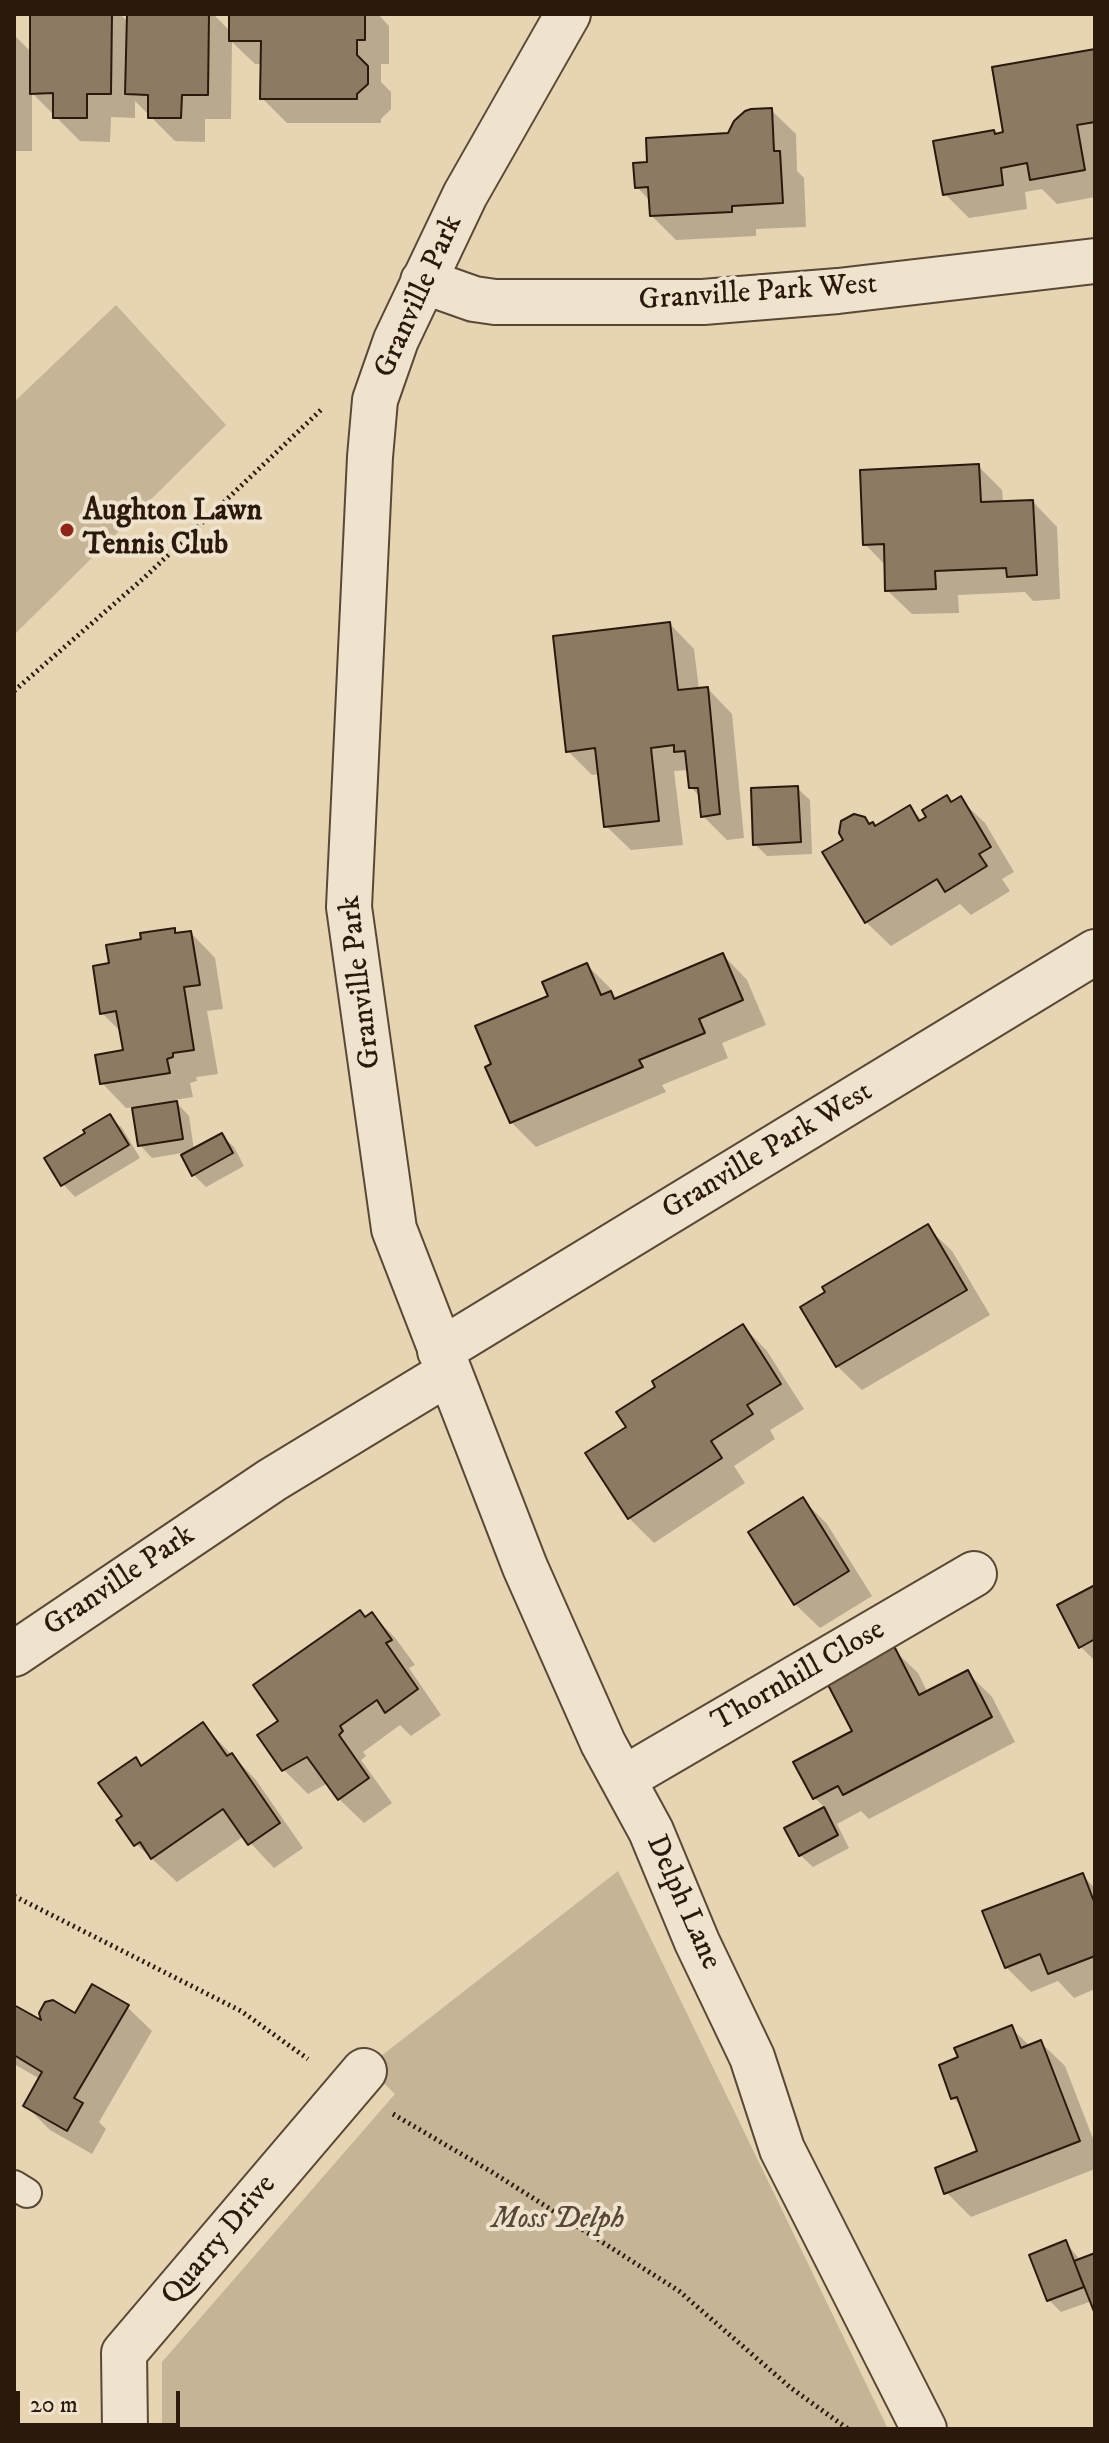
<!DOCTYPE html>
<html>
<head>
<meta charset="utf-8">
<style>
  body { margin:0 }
  #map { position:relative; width:1109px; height:2443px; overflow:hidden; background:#e6d4b3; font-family:"IM FELL DW Pica",serif }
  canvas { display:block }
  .frame { position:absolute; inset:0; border:16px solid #2b190c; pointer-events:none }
  .scale { position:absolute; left:16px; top:2391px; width:164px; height:36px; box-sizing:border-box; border:4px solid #2b190c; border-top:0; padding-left:10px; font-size:24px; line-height:28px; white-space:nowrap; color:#2b190c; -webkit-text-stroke:6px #efe3ce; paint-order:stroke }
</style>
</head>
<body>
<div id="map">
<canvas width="1109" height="2443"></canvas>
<div class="frame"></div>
<div class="scale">20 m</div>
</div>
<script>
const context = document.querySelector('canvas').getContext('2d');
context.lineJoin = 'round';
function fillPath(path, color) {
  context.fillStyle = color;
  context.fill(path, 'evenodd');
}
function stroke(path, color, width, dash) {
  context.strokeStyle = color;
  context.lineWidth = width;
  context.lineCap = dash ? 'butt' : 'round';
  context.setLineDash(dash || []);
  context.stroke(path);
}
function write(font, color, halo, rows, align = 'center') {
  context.font = font + ' "IM FELL DW Pica",serif';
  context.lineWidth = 8;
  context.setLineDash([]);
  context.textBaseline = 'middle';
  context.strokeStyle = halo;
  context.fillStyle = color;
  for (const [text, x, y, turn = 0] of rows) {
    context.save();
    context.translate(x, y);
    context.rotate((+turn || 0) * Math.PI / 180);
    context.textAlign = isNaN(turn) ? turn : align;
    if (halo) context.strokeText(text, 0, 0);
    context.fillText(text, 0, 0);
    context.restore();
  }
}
fillPath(new Path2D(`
  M116,305L226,425L14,635V402Z
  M618,1871L888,2429H162V2362L395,2094L367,2067Z`), '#c6b497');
fillPath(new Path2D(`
  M32,14H120L129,23V14H213L231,32V14H378L389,26V64H381V82L391,92V109L381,119V123H287L262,98V64H255L232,42L231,119H205V142L175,141L135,101V118L111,117L110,142L80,141L32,93V151H14V35L32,53Z
  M1095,51V197L1057,204L1042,189L1025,192L1027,209L969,218L945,194L994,132L997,135L1005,134Z
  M771,110L796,134L797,171L804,178L806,227L756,229V236L676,240L652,216L651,202L637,187L649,164L730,135Z
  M978,466L1002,490L1003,503L1033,502L1057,527L1060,599L1033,601L1025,592L958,595L959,613L912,614L887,590L886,566L865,544Z
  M670,624L694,649L699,690L708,689L732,714L744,838L727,840L703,816L701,798L691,787L689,770L674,771L683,845L631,850L606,826L600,774L592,775L568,751Z
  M797,788L810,800L812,854L767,856L755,844Z
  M960,799L985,823L1014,872L1002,879L1010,891L971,915L960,904L891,946L866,922L845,841L864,819L876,828L910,808L923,821Z
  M174,930L179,935L191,933L215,958L223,1009L207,1011L218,1074L196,1077L197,1081L190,1083L193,1097L174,1100L189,1116L194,1150L221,1135L234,1147L244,1166L206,1187L194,1175L182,1153L152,1158L140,1145L134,1107L126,1108L102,1083L125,1052L122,1033L102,1013L111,965L143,941Z
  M723,955L747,980L766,1025L722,1043L728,1058L662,1085L666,1092L536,1147L511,1122L550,997L587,965L611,989L617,1000Z
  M109,1116L122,1128L140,1158L75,1197L63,1184L88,1134Z
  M927,1227L952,1251L990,1315L862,1390L837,1366Z
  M743,1326L767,1351L804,1409L770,1430L775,1439L734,1466L745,1483L654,1543L629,1518L588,1453L628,1427L658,1388Z
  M803,1500L827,1524L872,1596L820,1628L795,1604Z
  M1095,1587V1661L1081,1647Z
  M372,1614L396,1639L415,1665L409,1668L441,1715L411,1736L400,1725L363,1752L366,1756L361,1760L392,1803L364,1823L339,1799L328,1783L308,1794L284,1770L280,1722Z
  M893,1649L918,1673L928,1693L967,1672L992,1697L1015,1742L869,1819L861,1811L837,1824L849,1848L813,1867L800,1855L786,1829L825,1808L815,1798L796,1762L855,1732Z
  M203,1725L256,1780L303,1848L274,1868L244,1836L177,1882L136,1844L125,1817L135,1760L143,1767Z
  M1082,1875L1095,1888V1989L1074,1998L1058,1981L1031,1992L1006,1967Z
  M14,2007L44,2024L127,2007L152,2031L99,2122L106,2129L92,2154L50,2130L25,2105L40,2079L14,2064Z
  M1011,2028L1030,2046L1040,2042L1065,2066L1095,2144V2169L971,2217L946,2192L980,2153L963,2108L953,2098L961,2058Z
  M1066,2243L1081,2261L1095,2256V2309L1092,2301L1061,2312L1049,2300Z`), '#0003');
const building = new Path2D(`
  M30,14H112L111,94H87V118H53V93L30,94Z
  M127,14H209L208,95H182L181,118H148V95L125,94Z
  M229,14H365V40H357V55L368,66V84L357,94V99H260L261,41H229Z
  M1095,49V122L1077,125L1085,170L1030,180L1027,163L1001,168L1003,185L943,195L933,141L994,130L995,134L1003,132L992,67Z
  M772,108L774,151H780L783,203L732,206V212L650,216L648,187L635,188L633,163L647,162L646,138L728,133L734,121L745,111L751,109Z
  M979,464L981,502L1033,500L1037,575L1007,577L1006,568L935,571L936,589L885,591L884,544L863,545L860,470Z
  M670,622L678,690L708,687L720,814L701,817L698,788H689L685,751L674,752V745L651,748L659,821L604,827L595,748L566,752L553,636Z
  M798,786L801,842L753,845L751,788Z
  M947,795L951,802L961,796L991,847L979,854L987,866L945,892L937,879L865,923L822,852L843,840L839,833L841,821L854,814L865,817L869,824L873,822L875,826L910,805L919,821L926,817L922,810Z
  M175,928V933L191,931L200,985L184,987L194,1050L173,1053V1057L167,1059L170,1073L100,1084L95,1055L123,1050L116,1011L100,1014L93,966L109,963L106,945L141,939L140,933Z
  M723,953L743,1000L699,1019L705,1033L639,1060L643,1067L510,1123L485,1067L491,1064L475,1026L548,996L542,982L587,963L601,995L611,991L614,999Z
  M177,1101L183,1139L138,1146L132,1108Z
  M110,1114L129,1145L61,1186L44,1158L85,1133L83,1130Z
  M222,1133L233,1153L192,1176L181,1155Z
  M928,1224L967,1290L836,1367L800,1307L825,1292L822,1287Z
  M743,1324L781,1384L747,1405L753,1414L711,1441L722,1458L628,1519L585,1453L626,1427L616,1412L655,1387L652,1381Z
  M803,1497L849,1571L794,1605L748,1532Z
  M1095,1585V1639L1079,1648L1057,1605Z
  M360,1610L365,1617L372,1612L392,1640L386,1643L418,1689L385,1713L377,1700L340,1726L343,1731L339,1735L369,1778L338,1800L307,1757L282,1771L257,1735L278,1721L253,1685Z
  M894,1646L919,1695L968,1670L992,1717L843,1795L838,1786L813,1799L793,1762L852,1731L826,1681Z
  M203,1722L227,1756L232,1753L280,1823L248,1845L223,1809L151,1859L140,1842L134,1846L116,1820L122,1816L98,1783L136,1757L141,1766Z
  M824,1807L838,1835L799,1856L784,1828Z
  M1083,1873L1095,1904V1956L1048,1974L1040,1954L1005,1968L982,1911Z
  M92,1984L129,2005L74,2098L83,2103L67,2131L23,2106L42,2072L14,2055V2005L41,2020L39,2013L45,2002L53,2000L75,2013Z
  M1012,2025L1021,2048L1041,2040L1080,2141L944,2194L935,2168L977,2151L957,2097L951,2099L939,2065L958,2057L954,2048Z
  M1066,2240L1084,2287L1047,2301L1029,2255Z
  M1095,2253V2314L1074,2261Z`);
fillPath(building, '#8c7a63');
stroke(building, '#2b190c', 2);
const lane = new Path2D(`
  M14,2185L27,2193`);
const street = new Path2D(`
  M568,14L465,195L396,340L375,400L370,457L349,907L394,1229L525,1567L603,1743L651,1831L697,1942L752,2057L782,2149L924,2429
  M423,281L474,299L495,302H703L838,291L1095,261
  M440,1351L1095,952
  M14,1654L272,1480L448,1373
  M623,1779L974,1574
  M125,2429L124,2353L364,2071`);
stroke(lane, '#5a4836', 32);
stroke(street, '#5a4836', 48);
stroke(new Path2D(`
  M14,691L145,577L323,408
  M14,1896L241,2011L308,2059
  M393,2114L492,2172L679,2291L791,2388L848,2429`), '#2b190c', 5, [2, 4]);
stroke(lane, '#efe3ce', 28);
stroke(street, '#efe3ce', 44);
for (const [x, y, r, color] of [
  [67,530,8,"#8f2418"]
]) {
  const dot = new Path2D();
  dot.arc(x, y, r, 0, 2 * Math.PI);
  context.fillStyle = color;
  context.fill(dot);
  stroke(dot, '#efe3ce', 3);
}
write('30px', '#2b190c', '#efe3ce', [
  ["Granville Park West",758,294,-4],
  ["Granville Park",420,297,-66],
  ["Granville Park",362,982,-97],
  ["Granville Park West",768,1152,-31],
  ["Granville Park",120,1582,-34],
  ["Thornhill Close",799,1677,-30],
  ["Delph Lane",682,1903,66],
  ["Quarry Drive",220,2241,-50]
]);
write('bold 30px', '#2b190c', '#efe3ce', [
  ["Aughton Lawn",83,513],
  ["Tennis Club",83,547]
], 'left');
write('italic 30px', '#5a4836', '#efe3ce', [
  ["Moss Delph",558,2221]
]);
</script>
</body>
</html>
